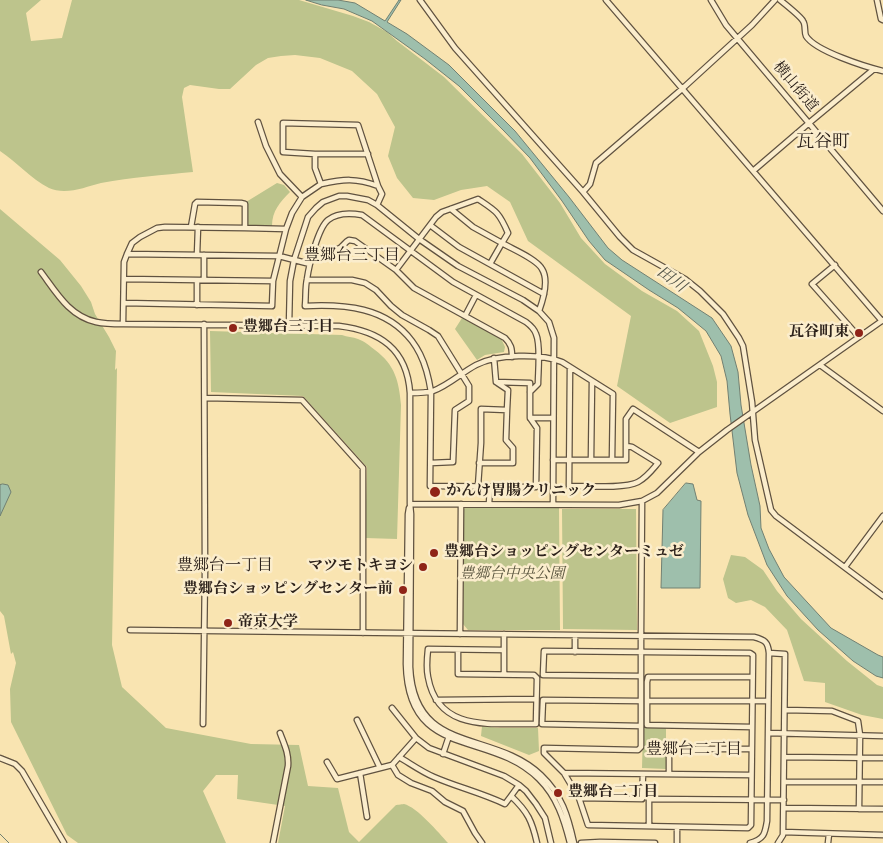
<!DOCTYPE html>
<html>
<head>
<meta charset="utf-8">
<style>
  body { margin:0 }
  canvas { display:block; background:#f9e4b1 }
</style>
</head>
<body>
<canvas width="883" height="843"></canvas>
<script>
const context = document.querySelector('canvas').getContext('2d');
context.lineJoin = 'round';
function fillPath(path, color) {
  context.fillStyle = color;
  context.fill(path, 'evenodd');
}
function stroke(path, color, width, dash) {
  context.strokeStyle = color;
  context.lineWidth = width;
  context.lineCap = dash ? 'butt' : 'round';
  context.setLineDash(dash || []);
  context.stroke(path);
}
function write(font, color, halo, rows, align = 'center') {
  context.font = font + ' Cardo,"Noto Serif JP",serif';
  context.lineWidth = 5;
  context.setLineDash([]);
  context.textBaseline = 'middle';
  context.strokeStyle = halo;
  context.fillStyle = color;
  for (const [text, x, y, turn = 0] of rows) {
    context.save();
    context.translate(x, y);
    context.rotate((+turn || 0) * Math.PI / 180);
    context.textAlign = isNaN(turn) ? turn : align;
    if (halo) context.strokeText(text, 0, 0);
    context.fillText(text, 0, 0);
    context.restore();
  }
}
fillPath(new Path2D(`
  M0,0H41L26,13L31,41L62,38L72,0H299L353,16L369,22L387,32L397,41L444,77L522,154L560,203L581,238L605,264L642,291L677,311L699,331L713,366L717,382V407L670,423L617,386L631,316L528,241L510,202L487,186L461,190L434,200L413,198L397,178L388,156L395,127L377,94L352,71L320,58L295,55L281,56L268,58L256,65L230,89H219L190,85L184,88L182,97L193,172C163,175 132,177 101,183C89,186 77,191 64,191C59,191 53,190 49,188C31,179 17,162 0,151Z
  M277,183L284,185L290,192C280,202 272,211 272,226H246V202Z
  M0,209L60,260L81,286L91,302L95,314L109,337L116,351L115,370L117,368L112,645L122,687L166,728L251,744L299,745L308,786L338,788L349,832L359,842L396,805C397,805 404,804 404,804C417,807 439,833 448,843H278L285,806L237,799L238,775H216L203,791L226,843H78L67,835L11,722L10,689L16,663L13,652L11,654L4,616L0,611Z
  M462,318L501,338L505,347L504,352L485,355L477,360L455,329Z
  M210,331L342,335C347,337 353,337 358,339C364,341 370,346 375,350C395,365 399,381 401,405L397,539L365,538L367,467L303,396L211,392Z
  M468,505L559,508L560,630H468L463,624L464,509Z
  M562,509H636L637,630L563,629Z
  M731,555L745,557L763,570L777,591L801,619L847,661L877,685L883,687V719L862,715L825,702V683L804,681L787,630L765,607L751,600L736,603L728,598L723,579Z
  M482,726L498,728H538L539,751L529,755L481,736Z
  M643,728H666V769L642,768Z`), '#bdc48c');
const water = new Path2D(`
  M306,0H338L355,3L385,21L399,0H401L387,22L407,34L449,65L515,131L569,197L608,248L622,260L712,318L731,346L738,372L741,405L751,465L760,506L761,528L769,549L784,577L831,628L878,655L883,657V678L876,676L853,661L818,630L787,596L767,565L748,515L737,473L730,414L727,381L721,356L706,331L678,308L649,290L605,260L589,241L562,201L530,158L504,131L459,86L425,59L372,21L344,9L322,5Z
  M686,483L693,484L697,500L701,501L700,588H661L663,510Z
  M3,484L8,485L11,492L0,516V485Z`);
fillPath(water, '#9ebfac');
stroke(water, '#718072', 1);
stroke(new Path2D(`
  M0,834L9,843`), '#718072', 1);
const minor = new Path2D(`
  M420,0L455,48L583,192L620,237L633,250L685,279L700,291L723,314L739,338L743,346L752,402L755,440L771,510L776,516L883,596
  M606,0L882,321
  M711,0L726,25L883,211
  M780,0C785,4 801,17 803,21C806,25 804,32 806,36C815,51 866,67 883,71
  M877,0L881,19L883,20
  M258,122L266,146L280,174L302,197
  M315,154L283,152V123L358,125L378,186
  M368,154H315V168L321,184C344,179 356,178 378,186L382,194L377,205
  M753,171L809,123L874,69
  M583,192L590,184L596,163L682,89L752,25L775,0
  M451,209L473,227L502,243L490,264
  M430,225L459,247L544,294
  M191,227L195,204L197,202L241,203L245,204V228L286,229
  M315,250C322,250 333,252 340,248C344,245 345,242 349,240L355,241L396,270L414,288L505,338C511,344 512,348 512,357
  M127,254L279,256L310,264
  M197,255L198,227
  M835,265L812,284L859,337
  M396,270L436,217L442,212L478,199C496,211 499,212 508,233L502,243C512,249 537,259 542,269C549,280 543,300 539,311
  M41,272C56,292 69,316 96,322C105,324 114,324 123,324L339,326C380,331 407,349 410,393V504L411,514L410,667C414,756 493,729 541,775C562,795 568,816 574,843
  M124,279L273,281
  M204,280V255
  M307,280H352L365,283L376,290L391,306L402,315L429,330L438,336L469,386V401L455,410L453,462L431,463
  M124,303L272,306L273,281L286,229L292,213L302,197L321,184
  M197,305V280
  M465,316L476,295
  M123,324L124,262L127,254L132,243L140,237L157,228L165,227L245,228
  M289,325L290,281L294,260L308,217L316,208L323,202L339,196H347L368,200L377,205L419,239L458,266L523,300L539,311L549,322L554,338L553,504
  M820,365L883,411
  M570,367L569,486C586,486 625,489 638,482C647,477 652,470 658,463L632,447L626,446
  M496,382L530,383V418L537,428L536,487L430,486L431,392C429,379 426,366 420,354C418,350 415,345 412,341C386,307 345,304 305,306C306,297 305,288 307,279C309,265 318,228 328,220C338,212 351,213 362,215L453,282L526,322C530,325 534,328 536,334C541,345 538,372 538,384L530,392
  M410,393C417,393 426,393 433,391C449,385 461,373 476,365C497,354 540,353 562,362L613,394L612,460
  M205,398L302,400L363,468V633
  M530,418H553
  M553,460H626V419L633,409L699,452
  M591,460L592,381
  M479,463H513V448L506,440L507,410
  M478,486L481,443V409L507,410L508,390L496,382L494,358
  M410,504L619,505L642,501L657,493L699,452L727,430L883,320
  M489,504L490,487
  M409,508L408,514L406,664C408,761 489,729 539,779C557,797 564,819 570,843
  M845,567L883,516
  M130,630L754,637C765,640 768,642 769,653L767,821C765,834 764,839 750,843
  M460,634L461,504
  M458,650V674L534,675L537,678L536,724C492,723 438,733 428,677C426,668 427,658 428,649L504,650
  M575,652V635
  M769,653L785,654L783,835L778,843
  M504,674V634
  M641,676L543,675L544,651L750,653L753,655L751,825L748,828L588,825L579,798L564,773L544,753V748L638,750L641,747C641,710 641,673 641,635L642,501
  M436,700L536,699
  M647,701H768
  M392,708L416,738
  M785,710L832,711L858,721L860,735L859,809
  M357,720L380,768
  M203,724L205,571L204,324
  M641,726L542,724L543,700L641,701
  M752,727L647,725V682L648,677H752
  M768,733L883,736
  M443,754L449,736
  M399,757C411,764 422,772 434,777C457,787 482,793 505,804L511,796
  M784,757L883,758
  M0,758L15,764L22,771L64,843
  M327,762L337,779L392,765
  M360,773L367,817
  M564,773L751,775
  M669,774V749H751
  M784,782H883
  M519,785L511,796C528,812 532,821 537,843
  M579,798L642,799L643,774
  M784,808L883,809
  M649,826V799L784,800
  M783,832L883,835
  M273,843L288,766C289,753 284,744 280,733
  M482,843L475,833L463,811L445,802L432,791L411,783L398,775L392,765L416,738L429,748L504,776L519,785L526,791L536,804L545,818L551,843
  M581,843L600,842L655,843
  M677,843V827
  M828,843L829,834`);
stroke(minor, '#605240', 7);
stroke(minor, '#fbedcc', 4.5);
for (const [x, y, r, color] of [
  [233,328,5,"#8f2418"],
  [859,333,5,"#8f2418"],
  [435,492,6,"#8f2418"],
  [434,553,5,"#8f2418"],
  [423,567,5,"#8f2418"],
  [403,590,5,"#8f2418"],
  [228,623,5,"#8f2418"],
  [558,793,5,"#8f2418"]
]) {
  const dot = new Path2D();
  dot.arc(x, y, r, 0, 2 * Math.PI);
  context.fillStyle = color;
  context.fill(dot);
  stroke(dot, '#fbedcc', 2);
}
write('15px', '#2d221b', '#fbedcc', [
  ["横山街道",795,87,50]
]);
write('bold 15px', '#2d221b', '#fbedcc', [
  ["豊郷台三丁目",243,328],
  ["瓦谷町東",849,333,"right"],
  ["かんけ胃腸クリニック",446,492],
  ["豊郷台ショッピングセンターミュゼ",444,553],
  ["マツモトキヨシ",413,567,"right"],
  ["豊郷台ショッピングセンター前",393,590,"right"],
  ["帝京大学",238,623],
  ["豊郷台二丁目",568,793]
], 'left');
write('italic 15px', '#58533d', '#fbedcc', [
  ["豊郷台中央公園",512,575]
]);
write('16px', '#2d221b', '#fbedcc', [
  ["豊郷台三丁目",352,256],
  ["豊郷台一丁目",225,566],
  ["豊郷台二丁目",694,750]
]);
write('italic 16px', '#4f5146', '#fbedcc', [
  ["田川",671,280,36]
]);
write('18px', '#2d221b', '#fbedcc', [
  ["瓦谷町",823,143]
]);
</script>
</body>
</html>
